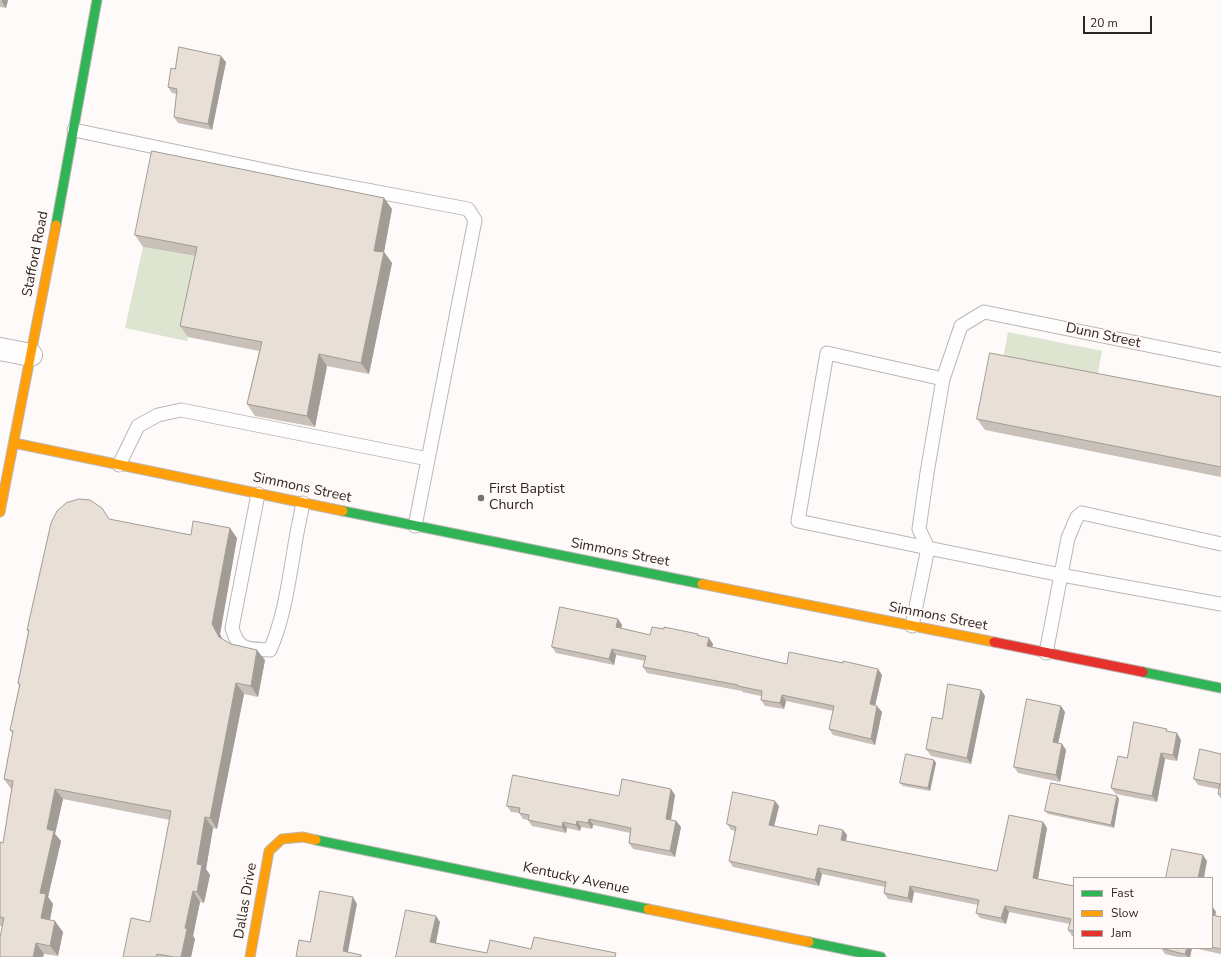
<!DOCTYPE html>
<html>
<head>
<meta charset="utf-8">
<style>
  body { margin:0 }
  #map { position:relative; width:1221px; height:957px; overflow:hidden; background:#fdfaf9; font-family:"Nunito Sans",sans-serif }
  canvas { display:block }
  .legend { position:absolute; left:1073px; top:877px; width:140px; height:72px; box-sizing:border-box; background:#fff9f7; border:1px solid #aca4a1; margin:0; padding:5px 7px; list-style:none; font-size:12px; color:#2f2521 }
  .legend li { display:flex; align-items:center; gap:8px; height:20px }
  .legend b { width:20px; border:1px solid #aca4a1 }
  .scale { position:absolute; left:1083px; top:16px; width:69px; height:18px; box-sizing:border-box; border:2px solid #2f2521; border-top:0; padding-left:5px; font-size:12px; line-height:14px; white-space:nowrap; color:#2f2521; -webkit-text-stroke:3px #fff9f7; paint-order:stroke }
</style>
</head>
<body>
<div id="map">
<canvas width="1221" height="957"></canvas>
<ul class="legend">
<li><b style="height:5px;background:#30b455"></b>Fast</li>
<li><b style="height:5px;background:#ff9f0a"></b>Slow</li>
<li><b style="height:5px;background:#e5322d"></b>Jam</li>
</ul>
<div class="scale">20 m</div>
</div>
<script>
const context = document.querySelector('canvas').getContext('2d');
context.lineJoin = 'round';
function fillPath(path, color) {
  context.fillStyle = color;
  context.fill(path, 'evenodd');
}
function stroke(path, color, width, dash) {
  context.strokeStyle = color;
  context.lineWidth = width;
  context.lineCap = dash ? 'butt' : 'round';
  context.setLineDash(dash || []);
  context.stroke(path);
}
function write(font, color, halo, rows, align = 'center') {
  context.font = font + ' "Nunito Sans",sans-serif';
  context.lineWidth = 4;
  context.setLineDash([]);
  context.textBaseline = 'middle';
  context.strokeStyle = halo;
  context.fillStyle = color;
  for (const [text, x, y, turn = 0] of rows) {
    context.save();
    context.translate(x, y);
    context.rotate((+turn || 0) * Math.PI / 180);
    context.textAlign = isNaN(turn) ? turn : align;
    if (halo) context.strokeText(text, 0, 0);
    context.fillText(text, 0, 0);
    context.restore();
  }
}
fillPath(new Path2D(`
  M143,247L205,258L187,341L125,328Z
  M1008,332L1102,351L1096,383L1002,365Z`), '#dde5d0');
const lane = new Path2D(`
  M74,130L293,176L468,209L475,220L415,526
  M119,465L138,426L158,415L181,410L428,459
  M258,494L232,628C238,651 249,649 270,650C284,618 288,585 294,551C296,535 300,519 303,503
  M928,548L798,521L827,353L943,379L961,326L984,312L1221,360
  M928,548L919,529L927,473L943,379
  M912,626L928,548L1061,575L1221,604
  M1046,653L1068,538L1077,517L1082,513L1221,544`);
const street = new Path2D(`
  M0,349L31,355`);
const fast = new Path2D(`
  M56,225L97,0
  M343,511L702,584
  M1143,672L1221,688
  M316,840L648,909
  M809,942L881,957`);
const slow = new Path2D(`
  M14,443L343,511
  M0,512L56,225
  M702,584L994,642
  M648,909L809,942
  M250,957L269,851L282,839L303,837L316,840`);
const jam = new Path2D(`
  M994,642L1143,672`);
stroke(lane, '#bdb7b4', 15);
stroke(street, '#bdb7b4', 24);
stroke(fast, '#bdb7b4', 11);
stroke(slow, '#bdb7b4', 11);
stroke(jam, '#bdb7b4', 11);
stroke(lane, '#fffefe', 13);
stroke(street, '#fffefe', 22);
stroke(fast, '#30b455', 9);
stroke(slow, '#ff9f0a', 9);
stroke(jam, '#e5322d', 9);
fillPath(new Path2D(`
  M0,0H8L6,8L0,7Z
  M226,62L212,130L178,123L174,117L177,94L172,93L168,87L175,69Z
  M384,198L392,209L384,252L392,263L369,374L327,366L315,427L255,416L247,404L259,351L188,337L180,326L195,256L143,247L135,235Z
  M1221,397V477L985,430L977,419Z
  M110,520L191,535L237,538L220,634L222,639L231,644L265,660L258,697L244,694L217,829L213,828L206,869L210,875L204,903L200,902L193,936L195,939L191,957H123L150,922L170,820L63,799L55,834L61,841L48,897L53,904L50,920L63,932L58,956L44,954L2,926H0V842L3,843L12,789H11L4,779L13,734L10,730L19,686L18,683L28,632L27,630Z
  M618,619L622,625L621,628L650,635L664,629L698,634L699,636L713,644L712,647L787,664L882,675L875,706L882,712L875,745L833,735L829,729L833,711L786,701L784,709L765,706L761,700V696L742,692V691L647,673L643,667L645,661L616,655L614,665L556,653L552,647Z
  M981,690L985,696L971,764L931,756L926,749L942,719Z
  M1065,712L1058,744H1062L1066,750L1060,782L1018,773L1014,767Z
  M1169,732L1181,740L1177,761L1165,759L1157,802L1116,794L1111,788L1127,758Z
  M1221,754V799L1218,794V789L1198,785L1194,779Z
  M934,760L936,763L930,791L903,786L900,783Z
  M675,795L671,820L676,821L681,827L675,857L633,849L629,843L630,833L593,825L592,829L581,827L580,831L567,828L566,833L532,826L528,820L523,819L519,813L511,812L507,806L619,796Z
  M1117,796L1119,799L1114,828L1048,814L1045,811Z
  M779,806L774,826L817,835L843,830L847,835L846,841L997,871L1043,822L1047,828L1038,879L1074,886V936H1072L1068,930L1070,924L1009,912L1006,924L980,918L976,913L978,905L914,892L912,903L888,899L884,893L885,887L822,874L819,886L733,867L729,861L735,831L731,830L727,824Z
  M1212,906L1216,912L1215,916L1221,917V954L1193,948H1212Z
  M1161,948H1192L1190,957H1178L1165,954Z`), '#c8c0b9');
fillPath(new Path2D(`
  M2,0H8L6,8L2,2Z
  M221,56L226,62L212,130L208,124Z
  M384,198L392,209L384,252L392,263L369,374L361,363L374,251Z
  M319,354L327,366L315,427L307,416Z
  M230,528L237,538L220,634L226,647L219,637L212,624Z
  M618,619L622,625L620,633L616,627Z
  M709,638L713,644L711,652L707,646Z
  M612,649L616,655L614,665L609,659Z
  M257,650L265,660L258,697L251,686Z
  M878,669L882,675L874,710L870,704Z
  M236,683L244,694L217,829L210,818Z
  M981,690L985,696L971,764L967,758Z
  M782,695L786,701L784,709L780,703Z
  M877,706L882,712L875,745L871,739Z
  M1061,706L1065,712L1057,748L1053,742Z
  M1177,733L1181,740L1177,761L1173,755Z
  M1062,744L1066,750L1060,782L1056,775Z
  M1161,753L1165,759L1157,802L1152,796Z
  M934,760L936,763L930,791L928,788Z
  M55,789L63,799L55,834L61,841L48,897L53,904L48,929L41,918L40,893L47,829Z
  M671,789L675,795L670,825L666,819Z
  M1117,796L1119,799L1114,828L1111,825Z
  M775,801L779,806L773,831L769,825Z
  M205,817L213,828L206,869L210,875L204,903L197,892V864Z
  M589,819L593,825L592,829L588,823Z
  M577,821L581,827L580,831L576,825Z
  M676,821L681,827L675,857L670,851Z
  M563,822L567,828L566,833L562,827Z
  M1043,822L1047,828L1037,884L1033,878Z
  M843,830L847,835L845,846L841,840Z
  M1203,855L1207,861L1204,878H1198Z
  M818,868L822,874L819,886L815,880Z
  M910,886L914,892L912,903L908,898Z
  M193,891L200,902L193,936L195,939L191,957H181L185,928Z
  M353,897L357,904L347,957L343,951Z
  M1005,906L1009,912L1006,924L1001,918Z
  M1212,906L1216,912L1214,920L1212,917Z
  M436,916L440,922L435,948L430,942Z
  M55,921L63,932L58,956L50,946Z
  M36,943L44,954L43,957H33Z
  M1187,948H1192L1190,957H1188L1185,954Z`), '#a29c96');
const building = new Path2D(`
  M179,47L221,56L208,124L174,117L177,89L168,87L171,68L175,69Z
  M152,151L384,198L374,251L384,252L361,363L319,354L307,416L247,404L262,342L180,326L197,247L135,235Z
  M990,353L1221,397V467L977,419Z
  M79,499L90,500L102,508L109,519L191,535L193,521L230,528L212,624L219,637L231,644L257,650L251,686L236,683L210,818L205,817L197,864L202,865L197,892L193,891L185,928L187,929L181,957H175L157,954L156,957H123L131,918L150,922L171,811L55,789L47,829L54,831L40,893L46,894L41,918L55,921L50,946L36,943L33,957H0V937L4,918L0,917V842L3,843L13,781L4,779L13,731L10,730L20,684L18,683L29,630H27L51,523L57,511L66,503Z
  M560,607L618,619L616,627L650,635L652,627L664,629V627L698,634L697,635L709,638L707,646L787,664L789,652L843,663V661L878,669L870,704L877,706L871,739L829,729L834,706L782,695L780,703L761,700L762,691L738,686V685L643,667L646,656L612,649L609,659L552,647Z
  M948,684L981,690L967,758L926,749L932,717L942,719Z
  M1027,699L1061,706L1053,742L1062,744L1056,775L1014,767Z
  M1134,722L1167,729L1166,731L1177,733L1173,755L1161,753L1152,796L1111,788L1118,756L1127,758Z
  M1200,749L1221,754V794H1218L1220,784L1194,779Z
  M906,754L934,760L928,788L900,783Z
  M513,775L619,796L622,779L671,789L666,819L676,821L670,851L629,843L631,828L589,819L588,823L577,821L576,825L563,822L562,827L528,820L529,815L519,813L520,808L507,806Z
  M1051,783L1117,796L1111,825L1045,811Z
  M733,792L775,801L769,825L817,835L819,825L843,830L841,840L997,871L1009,815L1043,822L1033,878L1074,886V931L1068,930L1071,919L1005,906L1001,918L976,913L979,900L910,886L908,898L884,893L886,882L818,868L815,880L729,861L736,827L727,824Z
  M1172,849L1203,855L1198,878H1166Z
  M320,891L353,897L343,951L361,955V957H296L299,940L310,942Z
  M406,910L436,916L430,942L487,953L490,940L531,949L534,937L616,953L615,957H396Z
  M1212,915L1221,917V949L1212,947Z
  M1161,948H1187L1185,954Z`);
fillPath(building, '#e8dfd7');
stroke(building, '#a29c96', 1);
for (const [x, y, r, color] of [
  [481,498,4,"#77706d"]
]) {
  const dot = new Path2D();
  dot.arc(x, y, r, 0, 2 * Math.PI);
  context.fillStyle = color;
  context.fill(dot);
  stroke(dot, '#fff9f7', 1.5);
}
write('14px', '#2f2521', '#fff9f7', [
  ["Stafford Road",36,254,-79],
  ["Dunn Street",1103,336,12],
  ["Simmons Street",302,488,12],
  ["Simmons Street",620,553,11],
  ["Simmons Street",938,617,11],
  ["Kentucky Avenue",576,879,12],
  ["Dallas Drive",246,901,-80]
]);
write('14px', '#2f2521', '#fff9f7', [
  ["First Baptist",489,490],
  ["Church",489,506]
], 'left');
</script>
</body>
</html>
